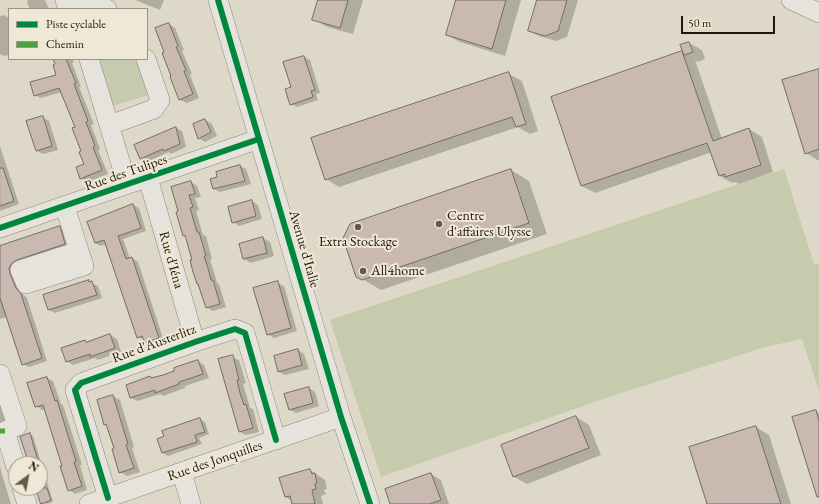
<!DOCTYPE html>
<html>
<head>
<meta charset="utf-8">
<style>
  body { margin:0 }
  #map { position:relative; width:819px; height:504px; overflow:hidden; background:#ded8c9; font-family:"EB Garamond",serif }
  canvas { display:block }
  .legend { position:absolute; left:8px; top:8px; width:140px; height:52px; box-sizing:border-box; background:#efe8d7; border:1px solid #9d9484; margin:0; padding:5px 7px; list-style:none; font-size:12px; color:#231608 }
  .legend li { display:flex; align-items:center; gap:8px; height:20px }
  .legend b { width:20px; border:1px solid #9d9484 }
  .north { position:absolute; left:8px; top:456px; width:40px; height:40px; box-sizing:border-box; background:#efe8d7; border:1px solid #9d9484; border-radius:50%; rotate:32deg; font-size:11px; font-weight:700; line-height:16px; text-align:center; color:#231608 }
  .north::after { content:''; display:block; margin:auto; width:14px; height:18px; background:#645a4c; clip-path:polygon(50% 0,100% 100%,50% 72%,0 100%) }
  .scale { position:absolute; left:681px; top:16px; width:94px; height:18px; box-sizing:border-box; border:2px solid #231608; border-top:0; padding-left:5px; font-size:12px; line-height:14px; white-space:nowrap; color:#231608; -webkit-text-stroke:3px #efe8d7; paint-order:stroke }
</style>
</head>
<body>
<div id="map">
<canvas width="819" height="504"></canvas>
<ul class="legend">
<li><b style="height:5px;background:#00873e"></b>Piste cyclable</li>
<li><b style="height:5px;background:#50a13e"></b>Chemin</li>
</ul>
<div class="north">N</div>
<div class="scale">50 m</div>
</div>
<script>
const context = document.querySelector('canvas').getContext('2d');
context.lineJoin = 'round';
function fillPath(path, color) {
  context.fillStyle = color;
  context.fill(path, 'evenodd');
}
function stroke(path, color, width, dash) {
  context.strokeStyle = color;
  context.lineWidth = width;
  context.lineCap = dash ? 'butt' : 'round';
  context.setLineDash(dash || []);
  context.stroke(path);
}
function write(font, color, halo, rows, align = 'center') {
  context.font = font + ' "EB Garamond",serif';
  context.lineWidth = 4;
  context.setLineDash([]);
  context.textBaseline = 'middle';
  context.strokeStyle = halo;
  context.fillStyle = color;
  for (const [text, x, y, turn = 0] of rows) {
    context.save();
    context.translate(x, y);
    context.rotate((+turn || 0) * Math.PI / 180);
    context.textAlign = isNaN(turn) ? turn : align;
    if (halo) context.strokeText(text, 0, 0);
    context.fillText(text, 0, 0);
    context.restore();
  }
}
fillPath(new Path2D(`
  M99,59H138L149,95L112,106Z
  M784,169L814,264L819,263V391L802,339L765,347L606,398L381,477L330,320Z`), '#c6cbad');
fillPath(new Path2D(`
  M28,0H45L49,9H30L27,2Z
  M135,0H164L160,10Z
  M319,0H363L353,34L327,27L314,19Z
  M457,0H521L505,56L460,42L447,35Z
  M538,0H578L567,37L556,41L539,36L529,31Z
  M4,15L9,18V55L4,56L0,54V16Z
  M169,24L175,28L184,50L182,51L192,74L190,75L199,98L187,103L180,100L171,78L173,77Z
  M689,43L702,50L705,59L698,62L695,60L722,139L749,129L762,137L773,172L739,184L736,182L732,183L720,176L712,152L595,193L582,186L682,52L684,54Z
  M304,57L310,60L320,93L316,94L318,100L297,107L291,104L292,88Z
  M54,59H73L74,62L72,63L81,87H79L94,124L91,125L100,149L98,150L108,174L87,182L81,178L85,165L83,152L76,128L62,92L41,98L35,95L58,75Z
  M819,70V161L806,153Z
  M509,74L522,81L538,131L530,134L518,127L339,187L326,179Z
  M42,117L49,121L58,150L43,154L37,151Z
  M205,120L212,124L217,136L205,142L198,138Z
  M176,128L182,131L186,147L171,154L169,152L147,162L141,158Z
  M0,146L19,204L0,211Z
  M240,166L246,169L251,184L220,192L214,189L218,177Z
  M511,170L529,181L547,234L381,290L357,276Z
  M191,182L197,186L201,197L195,198L199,210L196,211L203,235L206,236L212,259L210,260L214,272L217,283L219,284L226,307L213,311L206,307L187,237L184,236L177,212H179Z
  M252,201L258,205L262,219L239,226L233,222Z
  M133,205L139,208L146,231L123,239L130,259L132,258L138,262L164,341L151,345L145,342V340L138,337L106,244L101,246L95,243L88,222Z
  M59,227L65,231L71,247L15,278L22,293L27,298L47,361L29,367L23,364L7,317L0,319V247Z
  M263,238L270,242L274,256L251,263L244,259L240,245Z
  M89,282L98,286L102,298L55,313L49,310Z
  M277,283L284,286L297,331L274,338L267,334Z
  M110,335L117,339L121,352L98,360L95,358L73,365L67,361L87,343Z
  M298,350L304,354L309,369L285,375L279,372Z
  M232,357L239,360L246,383L243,384L247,397L250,408L253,409L259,432L246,435L240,432Z
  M198,361L204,365L209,378L185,386V388L163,396L160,394L138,401L131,398L127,385L163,376Z
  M47,378L53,381L61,404L63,405L82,465H80L87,490L75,494L69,490L64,466L46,409L42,410L36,406Z
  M309,388L315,392L319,406L296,413L289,409Z
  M113,396L120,400L134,447L132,448L140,472L127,476L120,472L115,449L108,426L105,424Z
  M0,397L13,425L0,426Z
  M815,411L819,413V498L793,418Z
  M576,417L589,425L601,455L527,484L514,477Z
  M200,419L205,422L209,434L199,438L202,444L168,456L163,453Z
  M756,427L769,435L791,504H708Z
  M30,434L33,436L53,502L47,504L42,503L38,488H40V464H30Z
  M0,467L11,504H0Z
  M310,470L325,480L327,489L324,490L326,494L321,496L323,504H293L292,501L286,497Z
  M431,474L441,480L449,504H391Z`), '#0003');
const building = new Path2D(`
  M318,0H348L340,28L312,20Z
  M456,0H506L492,49L446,35Z
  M537,0H567L558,31L545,36L528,31Z
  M169,23L178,46L176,47L186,70L184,71L193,94L179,100L170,77L171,76L162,53L164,52L155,28Z
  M689,42L693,52L684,55L680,45Z
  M682,51L713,141L749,128L761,165L725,177V174L719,176L707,143L581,186L551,97Z
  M304,56L315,90L311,91L313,97L290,105L285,89L291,87L283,62Z
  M53,59H66L76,83L74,84L88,121L86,122L95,146L93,147L102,170L80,179L76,167L84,164L79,152L81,151L72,128L75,127L59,88L34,96L30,82L56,75L53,65L55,64Z
  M819,69V149L805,154L782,80Z
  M509,72L526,124L516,127L512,117L325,180L311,138Z
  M43,116L52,146L36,151L26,121Z
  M205,119L211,132L198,139L193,124Z
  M176,127L180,144L164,151L163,149L140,159L134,145Z
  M240,165L245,181L213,189L210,179L217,177L216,172Z
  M0,168H3L14,201L0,206Z
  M511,169L529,223L362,280L356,277L343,238L350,224Z
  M191,181L195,194L189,195L193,207L190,208L197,232H199L206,256H204L208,268L211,280H213L220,304L206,308L198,284H197L193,272L190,260H192L185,235L183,236L176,212L178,211L171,187Z
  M252,200L256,216L232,223L228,207Z
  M133,204L141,228L118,236L126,259L132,257L159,338L145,343L142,336L137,338L104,240L95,243L87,222Z
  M60,226L65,244L17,260L12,263L9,268L10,274L16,288L21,294L42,358L22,365L0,298V246Z
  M263,237L267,253L243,259L239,244Z
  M89,280V282L92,281L97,295L48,310L43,295Z
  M278,281L291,328L267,335L253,288Z
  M110,334L115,348L90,357V354L66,362L61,348L85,340L86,342Z
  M298,349L302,365L278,372L274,356Z
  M233,355L239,380H237L240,393L244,405L246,404L253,428L239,432L218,359Z
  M198,360L203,374L179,382V384L155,393V390L130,398L126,385L150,376L151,378L163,375L174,371V368Z
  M47,377L55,401L57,400L76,461L74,462L82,486L68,491L60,466H62L43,405L35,407L27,383Z
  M309,387L313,403L289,410L284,394Z
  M113,395L128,444L126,445L134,468L119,473L112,449L114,448L106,424L104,425L97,400Z
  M816,410L819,421V497H817L792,417Z
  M576,416L589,448L513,477L501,445Z
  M200,418L205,432L195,435L197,442L162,453L157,439L164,436L162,431Z
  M756,426L781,504H707L689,447Z
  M30,433L34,447L39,464H29L20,437Z
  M310,469L312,474L315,473L317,483L315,484L316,489L312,490L315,504H292L290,496L285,497L279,478Z
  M431,473L441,500L430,504H390L385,489Z
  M36,488H47L51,500L41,504Z`);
fillPath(building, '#cab9b0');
stroke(building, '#726d64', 1);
const minor = new Path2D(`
  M65,0L66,3L77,9
  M86,0L107,9
  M218,0L341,417L370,504
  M791,0L819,13
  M89,59L127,184
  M110,125L154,109L160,100L146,59
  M148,178L195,342
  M65,207L79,251L20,270L26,284L84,266L79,251
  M0,228L259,139
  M0,374L17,426L5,431L16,467
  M182,473L191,504
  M22,488L27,504
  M108,498L75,390L81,383L195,342L235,329L245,333L276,440
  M89,504L341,417`);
stroke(minor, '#8d887e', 20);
stroke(minor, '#e6e3dc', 19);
stroke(new Path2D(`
  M0,431H5`), '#50a13e', 5, [10, 5]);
stroke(new Path2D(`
  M218,0L341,417L370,504
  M0,228L259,139
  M108,498L75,390L81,383L195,342L235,329L245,333L276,440`), '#00873e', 6);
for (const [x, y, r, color] of [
  [439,224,4,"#645a4c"],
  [358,227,4,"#645a4c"],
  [363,271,4,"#645a4c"]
]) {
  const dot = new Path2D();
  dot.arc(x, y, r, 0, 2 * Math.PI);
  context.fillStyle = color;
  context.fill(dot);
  stroke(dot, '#efe8d7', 1.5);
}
write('14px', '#231608', '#efe8d7', [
  ["Rue des Tulipes",126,173,-19],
  ["Avenue d'Italie",304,249,74],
  ["Rue d'Iéna",171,260,74],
  ["Rue d'Austerlitz",154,344,-20],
  ["Rue des Jonquilles",215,461,-19]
]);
write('14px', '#231608', '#efe8d7', [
  ["Centre",447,216],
  ["d'affaires Ulysse",447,232],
  ["Extra Stockage",358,242,"center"],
  ["All4home",371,271]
], 'left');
</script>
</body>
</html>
